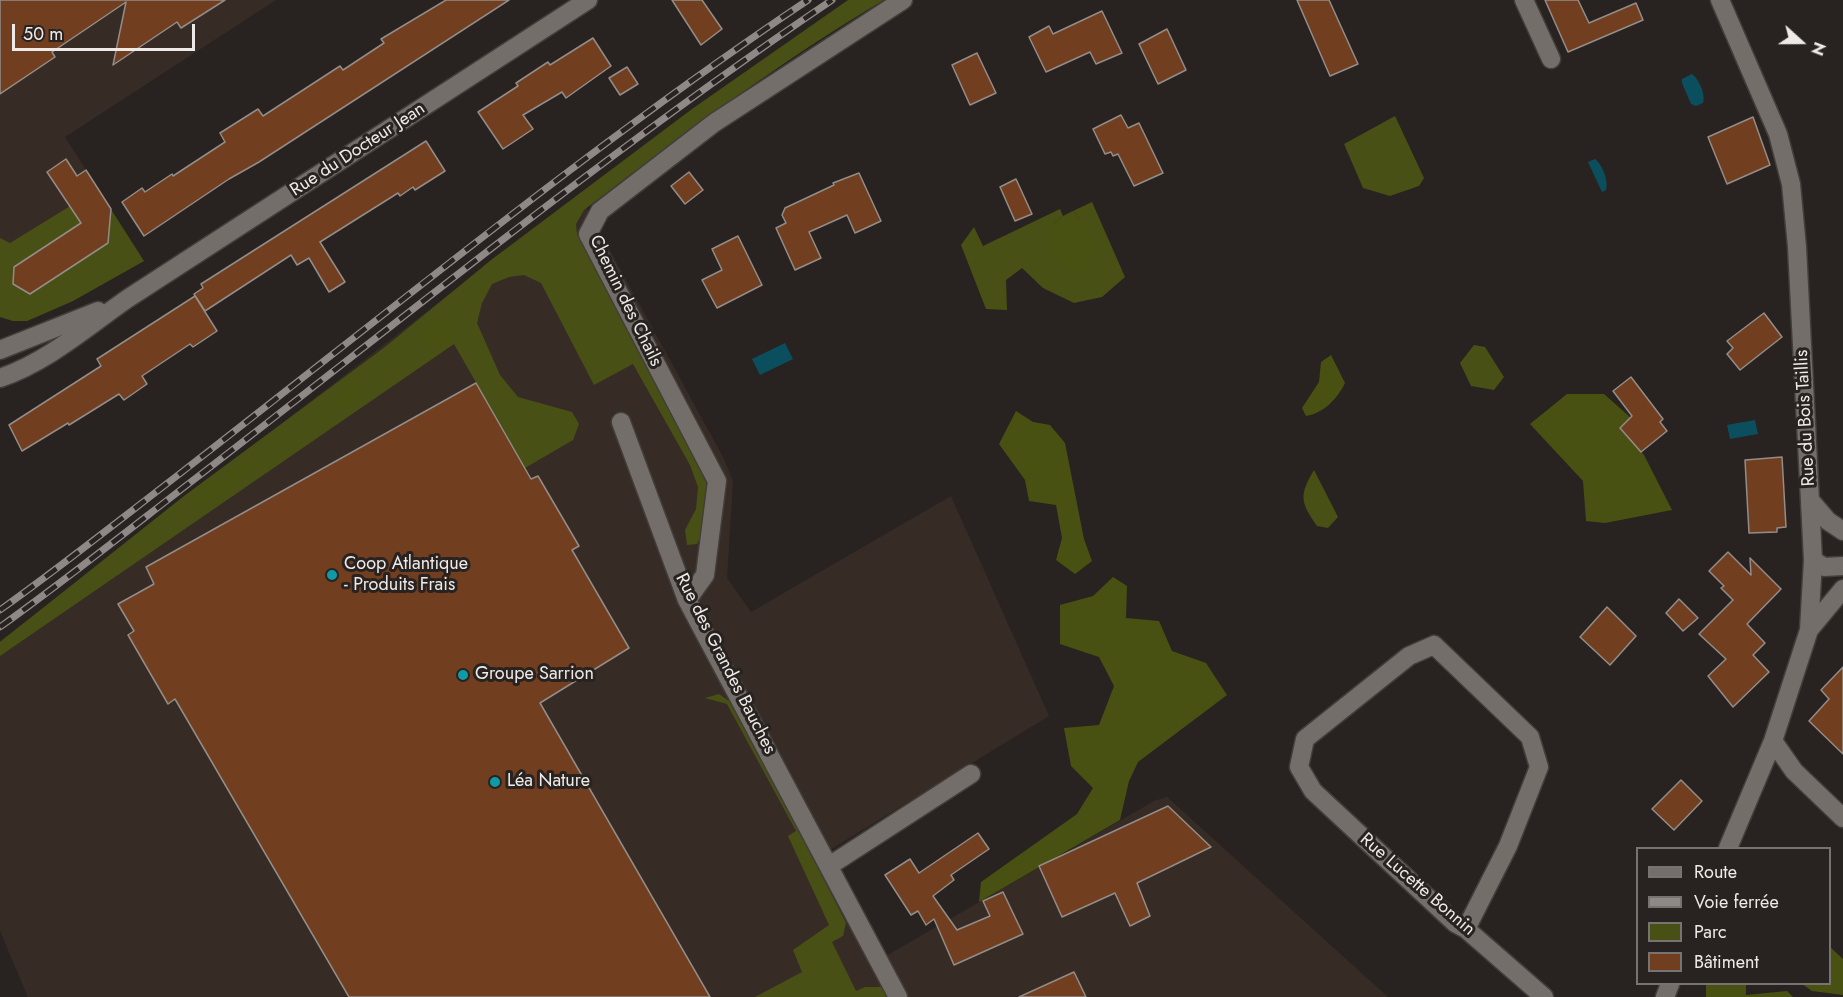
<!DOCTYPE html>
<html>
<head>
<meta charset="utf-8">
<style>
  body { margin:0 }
  #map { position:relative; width:1843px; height:997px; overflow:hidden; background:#282320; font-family:Jost,sans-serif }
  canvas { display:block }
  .legend { position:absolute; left:1636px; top:847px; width:195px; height:138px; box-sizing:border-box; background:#282320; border:2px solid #777370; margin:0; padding:8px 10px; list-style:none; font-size:18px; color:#eeeae8 }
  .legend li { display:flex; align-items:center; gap:12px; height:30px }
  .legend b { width:30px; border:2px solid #777370 }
  .north { position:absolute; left:1771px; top:12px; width:60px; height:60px; -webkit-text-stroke:4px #282320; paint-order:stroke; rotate:111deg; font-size:16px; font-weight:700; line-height:24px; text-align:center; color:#eeeae8 }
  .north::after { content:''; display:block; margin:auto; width:21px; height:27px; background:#eeeae8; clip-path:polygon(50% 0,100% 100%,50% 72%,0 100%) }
  .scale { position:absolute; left:12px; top:24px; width:183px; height:27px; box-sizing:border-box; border:3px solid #eeeae8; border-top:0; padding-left:8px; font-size:18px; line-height:21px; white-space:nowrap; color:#eeeae8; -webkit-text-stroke:4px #282320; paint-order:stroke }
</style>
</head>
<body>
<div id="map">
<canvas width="1843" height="997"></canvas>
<ul class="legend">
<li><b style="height:8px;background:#746e6a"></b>Route</li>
<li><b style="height:8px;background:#8e8987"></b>Voie ferrée</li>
<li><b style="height:16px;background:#485015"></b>Parc</li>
<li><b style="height:16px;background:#723e20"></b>Bâtiment</li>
</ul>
<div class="north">N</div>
<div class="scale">50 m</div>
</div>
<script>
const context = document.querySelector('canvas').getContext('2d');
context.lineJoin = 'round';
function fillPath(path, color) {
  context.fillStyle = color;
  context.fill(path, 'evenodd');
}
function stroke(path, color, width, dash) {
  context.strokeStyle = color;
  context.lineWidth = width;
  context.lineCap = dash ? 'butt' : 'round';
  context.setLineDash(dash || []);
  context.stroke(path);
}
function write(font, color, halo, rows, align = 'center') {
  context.font = font + ' Jost,sans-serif';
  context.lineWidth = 6;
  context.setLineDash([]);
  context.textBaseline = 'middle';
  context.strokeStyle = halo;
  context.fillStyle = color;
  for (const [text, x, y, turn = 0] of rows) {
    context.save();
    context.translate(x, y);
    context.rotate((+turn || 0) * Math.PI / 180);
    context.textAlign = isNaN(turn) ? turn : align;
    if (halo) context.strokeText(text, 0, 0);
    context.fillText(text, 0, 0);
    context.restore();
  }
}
fillPath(new Path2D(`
  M0,0H276L65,137L144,261L73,301L27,321H13L0,317Z
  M579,194L723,457L733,481L727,578L751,612L951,496L1049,716L823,854L879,960L1154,801L1167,797L1388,997H28L0,931V641Z`), '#362c25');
fillPath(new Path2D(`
  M848,0H884C779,62 681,136 584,210L576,224L577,234L705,476C711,507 711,515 697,544L687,545L685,530L696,509L698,487L690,465L633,364L594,385L541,283L524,275L509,277L492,284L482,303L477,323L500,375L518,397L572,412L579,424L573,440L525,468L454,344L0,656V642L184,496L385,347L491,260L692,109Z
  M1395,116L1424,178L1419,186L1390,196L1363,188L1344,144Z
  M98,189L144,261L73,301L27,321H13L0,317V238L10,243Z
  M1092,202L1125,277L1102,297L1074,303L1043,288L1022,268L1006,280L1007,310L986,309L961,245L974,227L983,246L1060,209L1063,216L1053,224L1080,219L1073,211Z
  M1474,345L1485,347L1504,377L1494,390L1471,386L1460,363Z
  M1314,470L1338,517L1328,528L1317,526C1300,502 1299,495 1314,470Z
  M719,694L736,706L846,923L843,936L832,942L856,991L865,987H881L889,997H755L802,972L793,950L829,925L788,836L796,831L727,704L705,698Z`), '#485015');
fillPath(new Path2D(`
  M1073,211L1080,219L1098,249L1084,274H1068L1052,257L1053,224L1063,216Z
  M439,318L450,327L455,344L441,346L425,342L426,330Z
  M1331,355L1345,383C1337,399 1324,413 1306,416L1302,408L1319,382L1321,362Z
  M353,380L368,384L365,393L348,409L334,407L332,399Z
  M1567,394H1604L1631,418L1620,428L1644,455L1672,510L1605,523L1586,521L1583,481L1530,424Z
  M1016,411L1033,422L1050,425L1065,443L1084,539L1092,561L1075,574L1056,560L1062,538L1056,505L1029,501L1025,480L999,444Z
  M256,457L261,464L253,473L201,510L191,506L192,498L240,464Z
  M1113,577L1127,586L1126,618L1159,621L1172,651L1206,663L1227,695L1138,762L1129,781L1120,820L979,902L981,882L1077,814L1093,788L1071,766L1064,728L1099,725L1114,686L1099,657L1060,644V605L1093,596Z
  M1830,947L1843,959V995L1812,991L1802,984H1830Z
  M1706,984H1746V995L1787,991L1793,997H1706Z`), '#485112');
fillPath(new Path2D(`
  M1692,74C1699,79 1706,95 1703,103L1696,106L1691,104L1682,83V79Z
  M1595,159C1602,164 1609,181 1606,190L1602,192L1588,162Z
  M785,343L793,359L760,375L752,359Z
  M1755,420L1758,434L1730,439L1727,425Z`), '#0b4f5f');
const building = new Path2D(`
  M0,0H225L181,28L177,22L113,65L126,2L52,52L55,57L0,94Z
  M446,0H509L259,162L229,179L144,236L122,202L142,188L145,192L172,174L173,176L225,142L220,133L258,109L263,116L340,66L343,70L384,43L381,39Z
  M672,0H702L722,29L701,45Z
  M1297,0H1329L1358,64L1330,76Z
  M1545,0H1578L1589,23L1636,3L1643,20L1568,52Z
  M1102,11L1122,53L1096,64L1090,52L1046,72L1029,37L1049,26L1053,34Z
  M1167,29L1186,70L1158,84L1139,44Z
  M593,38L611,66L566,98L562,92L523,115L533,129L503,149L478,112L518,86L516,83L548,62L550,65Z
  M977,53L996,93L970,105L952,65Z
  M627,67L638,84L620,95L609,78Z
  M1121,115L1128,128L1139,123L1163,173L1134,186L1118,154L1113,156L1111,152L1105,154L1093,129Z
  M1753,117L1770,165L1727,184L1708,137Z
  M426,141L445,171L415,190L413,187L400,196L398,193L320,242L345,282L329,292L309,258L297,265L291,255L205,311L194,294L203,288L201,284Z
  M66,159L77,176L86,170L111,209L108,243L30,294L13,284L14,267L81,223L47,172Z
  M689,172L703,190L685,204L671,186Z
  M859,173L881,221L855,233L847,215L809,232L821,258L795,270L776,228L786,223L782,215L785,208L834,185L833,183Z
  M1016,179L1032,214L1015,221L1000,187Z
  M738,236L762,285L717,308L702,280L722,270L712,249Z
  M195,296L217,331L193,347L190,344L142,376L147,384L124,400L119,394L69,425L68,423L22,451L9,425L101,366L97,359Z
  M1764,313L1782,337L1740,370L1727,354L1733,348L1727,341Z
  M1631,377L1663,419L1660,422L1667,431L1641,452L1620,428L1632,416L1613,391Z
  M476,383L531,479L538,476L579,546L572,550L629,648L540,703L710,997H349L175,699L168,704L128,635L134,631L118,604L154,584L146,567Z
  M1782,457L1786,527L1777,528V532L1749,533L1745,460Z
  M1728,552L1751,575L1750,558L1781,589L1747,624L1765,643L1753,655L1769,672L1733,707L1708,676L1726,659L1699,634L1733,600L1721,588L1724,586L1709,571Z
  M1679,599L1698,618L1683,631L1666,613Z
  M1607,607L1636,636L1610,665L1580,637Z
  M1843,667V754L1809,721L1829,699L1821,690Z
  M1681,780L1702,801L1674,830L1652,809Z
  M1168,806L1211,847L1137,883L1150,916L1130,926L1115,893L1062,917L1039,866Z
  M978,833L989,849L951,875L954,880L933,896L957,930L990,916L983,901L1003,892L1023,934L954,965L934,919L926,925L918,911L911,915L885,875L910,859L919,873Z
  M1074,972L1086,997H1019Z`);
fillPath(building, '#723e20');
stroke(building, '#938d89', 1.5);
const minor = new Path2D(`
  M1524,0L1551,59
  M1720,0L1778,134L1791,184L1797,247L1813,560L1809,630L1773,741L1728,848
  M0,350L98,311
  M0,378C47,362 87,327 127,299L588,0
  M621,422L687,600L898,997
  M1810,500L1828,521L1843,531
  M1813,560L1824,567L1843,566
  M687,600L705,575L717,481L588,234L600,211L714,123L903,0
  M1809,630L1843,589
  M1773,741L1794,771L1843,818
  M829,866L971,774
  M1466,929L1508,846L1539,767L1530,737L1434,645L1409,656L1305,739L1299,767L1313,791L1455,923L1466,929L1544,997
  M1665,997L1670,984`);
stroke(minor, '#423e3b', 21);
stroke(minor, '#746e6a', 18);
const rail = new Path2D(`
  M0,610C62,566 122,518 182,472C389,312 591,145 808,0
  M0,627C67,579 131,528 196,478C406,316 612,148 832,0`);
stroke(rail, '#8e8987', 7);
stroke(rail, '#282320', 4.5, [14]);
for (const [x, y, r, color] of [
  [332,575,6,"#0f9aa8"],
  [463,675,6,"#0f9aa8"],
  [495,782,6,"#0f9aa8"]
]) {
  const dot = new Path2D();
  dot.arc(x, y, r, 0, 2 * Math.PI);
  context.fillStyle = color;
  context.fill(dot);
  stroke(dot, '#282320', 2);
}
write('18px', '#eeeae8', '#282320', [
  ["Rue du Docteur Jean",358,150,-33],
  ["Chemin des Chails",625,301,64],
  ["Rue du Bois Taillis",1806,418,-93],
  ["Rue des Grandes Bauches",725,664,63],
  ["Rue Lucette Bonnin",1417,885,41]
]);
write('18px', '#eeeae8', '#282320', [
  ["Coop Atlantique",344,565],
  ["- Produits Frais",344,586],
  ["Groupe Sarrion",475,675],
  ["Léa Nature",507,782]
], 'left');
</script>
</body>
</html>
